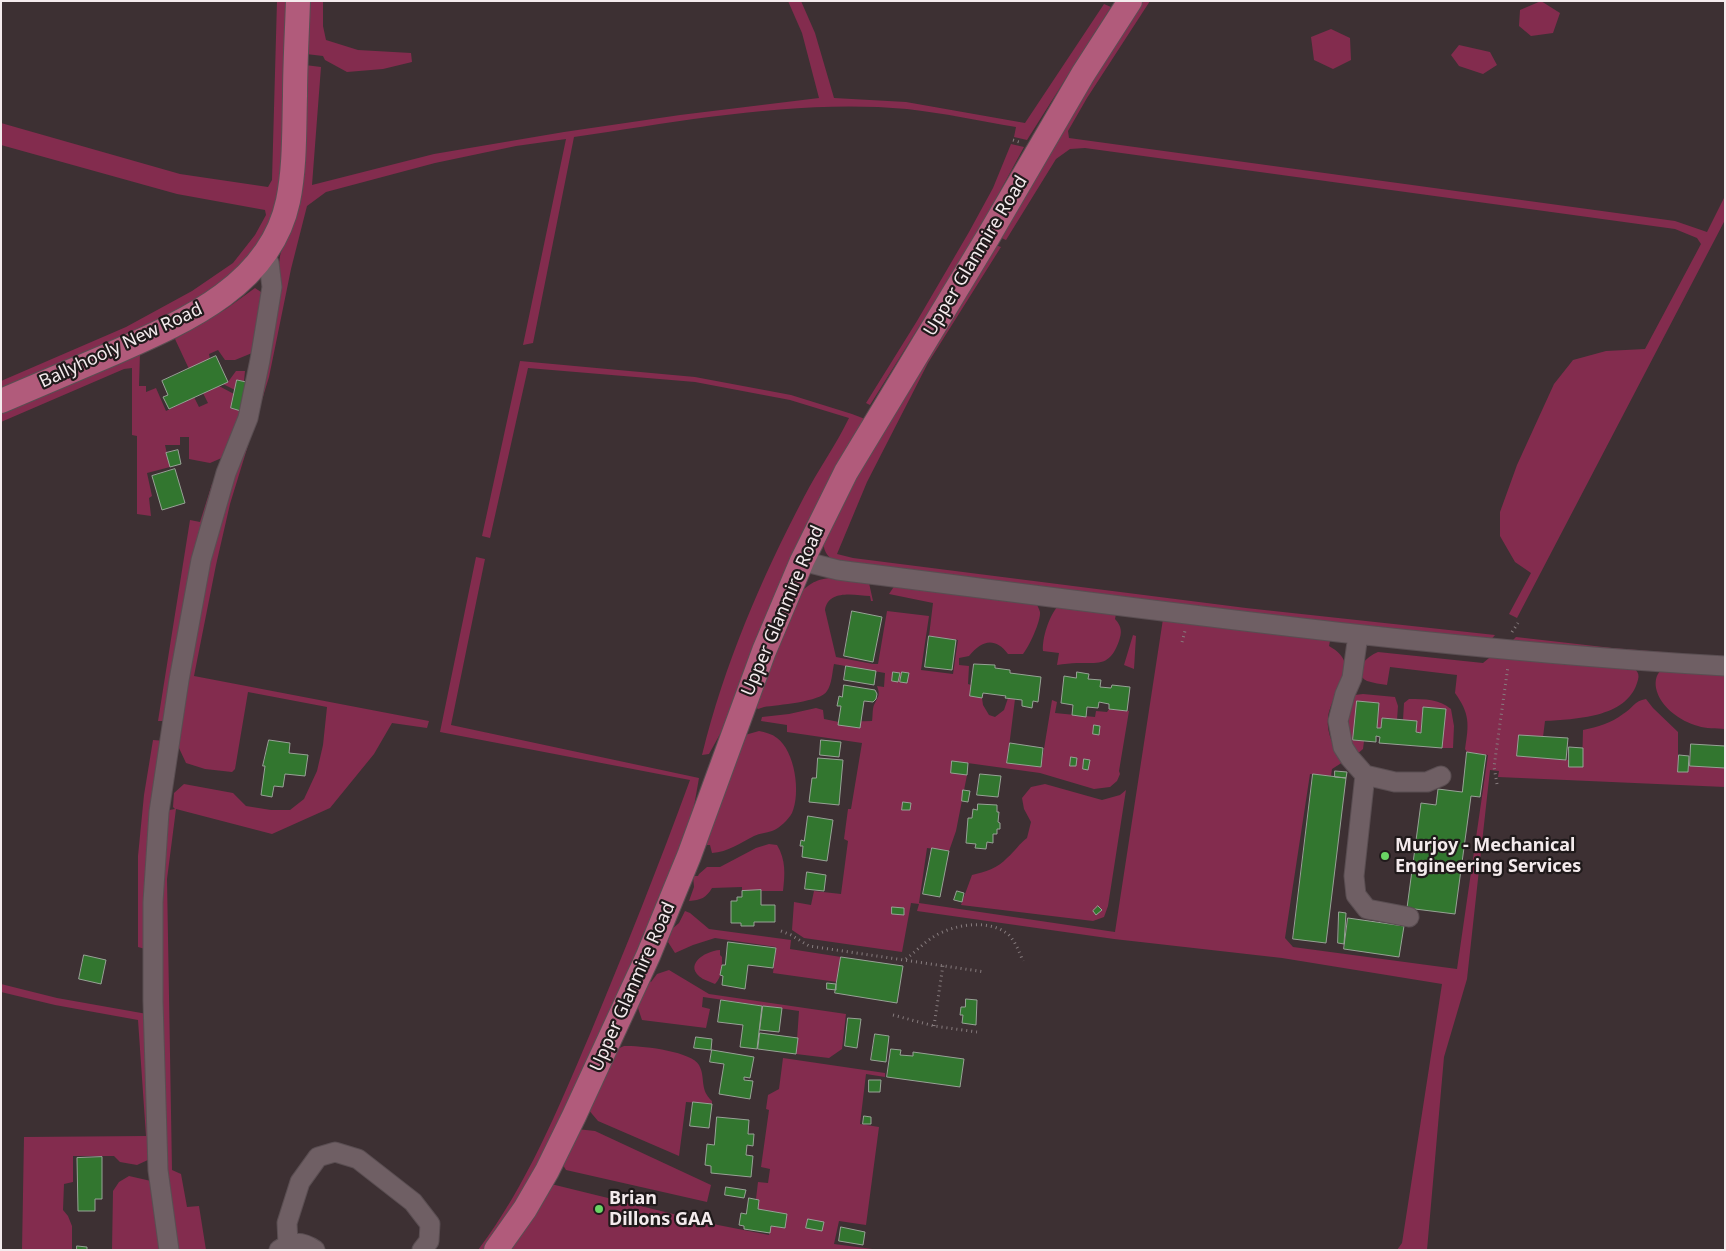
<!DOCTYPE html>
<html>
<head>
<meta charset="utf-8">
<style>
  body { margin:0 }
  #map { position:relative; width:1726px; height:1251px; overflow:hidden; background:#3d3033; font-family:"Noto Sans",sans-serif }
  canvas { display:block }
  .frame { position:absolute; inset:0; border:2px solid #f4ebed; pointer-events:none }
</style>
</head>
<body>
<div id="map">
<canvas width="1726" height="1251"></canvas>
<div class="frame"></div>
</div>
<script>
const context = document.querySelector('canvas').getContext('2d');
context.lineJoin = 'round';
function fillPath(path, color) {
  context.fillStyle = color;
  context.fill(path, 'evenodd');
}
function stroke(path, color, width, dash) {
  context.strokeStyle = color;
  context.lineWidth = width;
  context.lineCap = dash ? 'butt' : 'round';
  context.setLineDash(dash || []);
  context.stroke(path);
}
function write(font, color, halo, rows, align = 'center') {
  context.font = font + ' "Noto Sans",sans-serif';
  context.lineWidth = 4.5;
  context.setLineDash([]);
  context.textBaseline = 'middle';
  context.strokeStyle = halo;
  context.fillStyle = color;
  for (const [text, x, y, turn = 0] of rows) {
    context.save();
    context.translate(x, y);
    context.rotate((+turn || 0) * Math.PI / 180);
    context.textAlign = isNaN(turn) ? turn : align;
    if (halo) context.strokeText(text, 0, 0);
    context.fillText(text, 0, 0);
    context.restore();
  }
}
fillPath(new Path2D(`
  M277,1H288L284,163L274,216L242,268L198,303L1,393V381L126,327L192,291L233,263L255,235L266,215L265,210L177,194L1,145V123L180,174L268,187L272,180Z
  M308,1H323V26L326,40L358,50L411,53L412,62L383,69L347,72L325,60L323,56L306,54Z
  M788,1H801L815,33L834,98L906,102L1025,123L1104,4L1111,7L1027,140L1014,137L1016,127C980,121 943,113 907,109C797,99 683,121 574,137L533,343L523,345L566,139L516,146L435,163L326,192L307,206L291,269L269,377L230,504L216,565L194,676L429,721L427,728L392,723L374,754L330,808L272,834L176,809L167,879L172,1170L181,1174L187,1207L199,1206L206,1250H175L168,1206L157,927L164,811L175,809L173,807L174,793L184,784L233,793L246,806L271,810H290L304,799L317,771L323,745L327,707L248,692L235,769L232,772L205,769L186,763L179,748L175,736L206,561L276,287L280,256L286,233L305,65L321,67L312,185L434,154L564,132L680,115L819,98L802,33Z
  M1141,1H1150L1087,98L1068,131L1069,138L1675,221L1707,232L1725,196V220L1517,618L1509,614L1531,573L1515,562L1500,536V512L1517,465L1554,384L1573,360L1606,351L1645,349L1701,244L1697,238L1675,229L1085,148L1070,149L1056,159L1006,240L999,237L1046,152Z
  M1541,1L1560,13L1553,33L1531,36L1519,26L1520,10Z
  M1331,29L1350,38L1351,60L1333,69L1314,60L1311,37Z
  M1459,45L1490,52L1497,65L1483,74L1459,66L1451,55Z
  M1011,144L1024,147L975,237L870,405L866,403L917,321L969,232L993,188Z
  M993,244L1001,247L928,363L867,482L837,554L853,558L1246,608L1495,635L1488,643L835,562C817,549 824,536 831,518Z
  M255,288L264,294L257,351L235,360H225L218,350L209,354L210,359L189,369L175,339L226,309Z
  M140,352L139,386H146V392L156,388L166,411L194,397L199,407L208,403L203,393L219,386L234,394L231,408L244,412L224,457L210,463L189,459V437H180V445H165L170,467L147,473L152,496L149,498L151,516L137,514V436L132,435V368L124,369L1,422V412Z
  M520,361L695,377L791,395L852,414L865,419L730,716L709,754L702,755C724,665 761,579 804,497C818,470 836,445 849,418L790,400L695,382L528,368L490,538L482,536Z
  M236,371H245L244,381L237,380L235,390L223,384L228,382Z
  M212,484L217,486L168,721H158L190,520L200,522Z
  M476,557L485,559L451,725L699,778L693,812L673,874L612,1014L525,1191L485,1250H478C527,1185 558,1109 590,1034C625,950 659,865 690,780L440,732Z
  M837,577L869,583L873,601H871L870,596C855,595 828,589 825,610L836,657L873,664H878L887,611L929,616L921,670L953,674L958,640L929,636L933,603L889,594L895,585L1037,604C1037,605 1040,611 1040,612C1041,621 1029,647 1023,654H1008C995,637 982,640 969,656L959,658V665L969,666L968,684L971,685L970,696L982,698L983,705L989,715L995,717L1004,710L1008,698L1015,699L1007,763L1041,767L1052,700L1057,702L1055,713L1095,717L1096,711L1107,712L1109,709L1129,711L1119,771L1120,774L1117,781L1110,787L1094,789L1040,773L953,761L967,775L956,831L949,851L927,848L919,903L1115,932L1163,619L1314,637L1330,641L1329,646C1365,666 1331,691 1328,718C1326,734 1335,749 1343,762L1332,769L1331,776L1310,774L1285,938L1293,947L1457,969L1488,755L1467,752L1465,749C1469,724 1470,714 1455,693L1457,675L1390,667L1387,685C1381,684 1373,683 1367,681C1350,672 1367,656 1378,652L1483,663L1489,658L1498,655L1629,665C1637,670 1641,673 1637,683C1626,718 1575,719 1545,721L1543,737L1519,735L1517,756L1569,760V767H1582L1583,730C1598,727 1611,723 1623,714C1633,708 1634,701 1646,699L1653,708L1678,732V771L1688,772L1689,765L1725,768V787L1498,777L1499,771L1490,770L1467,979L1444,1057L1427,1250H1397L1402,1243L1442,984L1282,958L1114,939L917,911L919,904L911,903L902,952L804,938L792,930L794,902L811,905L814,891L841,894L848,841L844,839L848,809H851L862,743L787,732V725L761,721L762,717L789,714L816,708L823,710L824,719L839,722L872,721C873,716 872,707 875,703C879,695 880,695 877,686L884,687L885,673L834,664C832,673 832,684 827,691C821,702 777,705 764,707L758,709L754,706L799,594C812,581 818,579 837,577Z
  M1058,606L1116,614L1115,619C1122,627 1122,632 1119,641C1110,666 1100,663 1077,663C1071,663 1064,664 1057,665L1059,653L1043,651C1042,638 1049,616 1058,606Z
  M1133,635L1136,636L1134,669L1124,665Z
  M1516,637L1612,648L1725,657L1511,642Z
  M1661,670H1725V729C1716,728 1706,729 1698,726C1680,721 1660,707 1656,688C1655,681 1656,675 1661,670Z
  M1363,694L1395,697L1398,706L1397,720L1382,718L1381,728H1377L1379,703L1357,701L1353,740L1364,741L1363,749L1356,755C1347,741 1345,709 1355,695Z
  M1409,699C1425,699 1439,699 1451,709L1454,726L1453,748H1442L1445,709L1423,707L1421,733L1416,732L1417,722L1403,720L1404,703Z
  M759,731C765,732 772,734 777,738C795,751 801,793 792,813C788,820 780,828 772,831C766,833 760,833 754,836C740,843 728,852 712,853L710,845H702L745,735Z
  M153,740L166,741L145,949L138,947V856L144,795Z
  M1045,784L1102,800L1120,795L1126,790L1108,906L1104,917L1093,921L961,905L972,875C985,872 998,868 1007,858C1015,851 1019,844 1027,838L1031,822L1024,809L1022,798L1031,787Z
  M769,844L777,845C786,860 785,874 783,891H742V887L712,888C706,898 701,900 689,901L694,887L693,876H698L699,874L707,867H720L756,848Z
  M685,911L690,913L709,929L791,940L790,949L841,957L837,982L773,973L776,947L715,938L693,945L675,953L668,942L672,929L679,923Z
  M720,950V955L722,957C722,967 722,977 715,984C711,982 707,981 703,979C682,966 704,951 720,950Z
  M669,970L709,994L846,1014L842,1049L829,1058L796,1054L799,1011L703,997L702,1007L710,1009L706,1028L642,1020L638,1008L633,1007L645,980L651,982L657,974Z
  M1,984L57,998L147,1014L150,1159L137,1165L120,1162L114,1156H73V1182L64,1184L63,1210L68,1216L72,1226V1250H22L24,1137L146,1136L138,1020L55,1005L1,992Z
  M624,1046C638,1045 692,1051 699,1065C706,1078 699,1089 712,1101V1104L686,1102L679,1156L598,1121L587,1108L615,1050Z
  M783,1058L885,1073V1077L866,1074L860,1124L879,1127L866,1225L839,1221L834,1244L880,1250H506L551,1184L718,1225L769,1235L771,1226L784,1228L787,1214L758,1209L759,1200L756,1199L758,1182L768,1183L770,1169L761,1167L769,1110L766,1109L768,1095L779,1089Z
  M577,1129L595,1131L711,1185L707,1202L566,1170L561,1162Z
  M129,1176L151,1181L162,1250H112L113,1191L119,1182Z`), '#832c4e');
const building = new Path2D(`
  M216,356L228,382L169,409L163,397L168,395L162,381Z
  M237,380L251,383L244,412L231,408Z
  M178,450L181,464L170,467L166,453Z
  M175,469L185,503L162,510L152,476Z
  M852,611L882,617L873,662L844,656Z
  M929,636L956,640L952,670L925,667Z
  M974,664L995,665V668L1010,670V673L1041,677L1038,702L1033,701L1032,708L1022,706V700L1005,698L1006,696L983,693L982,698L970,696Z
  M846,666L876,671L874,685L844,680Z
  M893,672L900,673L898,682L892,681Z
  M902,672L909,673L907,683L900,682Z
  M1077,672L1089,674L1088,679L1101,680L1100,687L1111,688L1112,685L1130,687L1127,711L1109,709V704L1099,702L1098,708L1087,707L1086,717L1072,715L1073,705L1061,703L1064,676L1076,678Z
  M844,685L875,690L877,694L876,699L873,702L864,701L860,728L838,725L841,706H837L839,696L842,697Z
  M1357,701L1379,703L1377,728H1381L1382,718L1417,721L1416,732L1421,733L1423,707L1446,709L1442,748L1379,743L1380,737L1376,736V742L1353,740Z
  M1094,725L1100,726L1099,735L1093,734Z
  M1519,735L1568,738L1566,760L1517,756Z
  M269,740L290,743L289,753L308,755L305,776L285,774L283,787L274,786L272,797L261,795L265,766H263Z
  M821,740L841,742L839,757L820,755Z
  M1010,743L1043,748L1041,767L1007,763Z
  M1691,744L1725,746V768L1690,766Z
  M1569,747L1583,748V767H1569Z
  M1467,752L1486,755L1480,797L1471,796L1455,914L1407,908L1421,803L1436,805L1438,789L1462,792Z
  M1679,755L1689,756L1688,772H1678Z
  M1071,757L1077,758L1076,766H1070Z
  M818,758L843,760L839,805L809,802L812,778H816Z
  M1084,759L1090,760L1088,770L1083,769Z
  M952,761L968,763L967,775L951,773Z
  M1335,771L1347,772L1346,778L1335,777Z
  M980,774L1001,776L998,797L977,795Z
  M1313,774L1346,778L1326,943L1293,939Z
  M963,790L970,791L968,802L962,801Z
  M903,802L911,803L910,810H902Z
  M978,804L997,805V812H999L998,822L1000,823V829H997V834H993V843L987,842L986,849L975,848L976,844L966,843L968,818H972L973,809L977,810Z
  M808,816L833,820L827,861L802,857L803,846H800L801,840L804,841Z
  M932,848L949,851L940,897L923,894Z
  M807,872L826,875L824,891L805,889Z
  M761,890V905H775V922H754V926H741V923H731V901H737V897H742V891Z
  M957,891L964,893L962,902L954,900Z
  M1098,906L1102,910L1096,915L1093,911Z
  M892,907L904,908V915L892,914Z
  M1339,912L1346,913L1344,944L1338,943Z
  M1348,918L1404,926L1399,957L1344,949Z
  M728,942L776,948L773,968L748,965L745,989L722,985L723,976L720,975L722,965H725Z
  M84,955L106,960L101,984L79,979Z
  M841,957L903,966L897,1003L835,993Z
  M827,983L836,984V990L827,989Z
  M966,999L977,1000L976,1025L962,1023L963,1015H960L961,1007H965Z
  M721,1000L762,1006L757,1049L740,1047L743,1025L718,1022Z
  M763,1006L782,1008L779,1032L760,1030Z
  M848,1018L861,1019L857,1048L845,1046Z
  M760,1033L798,1038L796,1054L758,1049Z
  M875,1034L889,1036L886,1062L871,1060Z
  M696,1037L712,1039L711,1050L694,1048Z
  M891,1049L901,1050L900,1055L913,1056V1052L964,1059L960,1087L887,1077Z
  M712,1050L754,1057L750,1078L744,1077V1080L753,1081L750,1099L719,1094L724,1064L710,1062Z
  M869,1080H881L880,1092H869Z
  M693,1102L712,1104L709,1128L690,1126Z
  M864,1116L871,1117V1124H863Z
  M717,1117L749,1120L748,1134H754L753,1146L747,1145L746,1155L753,1156L751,1177L711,1173V1166L705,1165L707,1144L714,1145Z
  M102,1157V1199H95V1211H78L77,1158Z
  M726,1187L746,1190L744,1198L725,1195Z
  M749,1198L759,1200L758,1209L787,1214L785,1228L771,1226L770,1233L744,1229V1226L739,1225L741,1213L746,1214Z
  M808,1219L824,1222L822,1231L806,1228Z
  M841,1227L865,1232L863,1245L839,1241Z
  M77,1246L87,1247V1250H77Z`);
fillPath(building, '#32762f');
stroke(building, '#97a296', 1);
const minor = new Path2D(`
  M802,561L838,570C1133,607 1428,649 1725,666
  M1358,635L1352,678L1345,694L1338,721L1343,747L1350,758L1365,775L1395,782H1427L1441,776
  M1365,775L1354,876L1356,895L1367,909L1409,917
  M288,1244L287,1223L300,1182L318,1157L335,1152L358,1159L413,1202L430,1224L429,1241L422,1250
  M169,1250L158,1170L153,1001V902L159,812L179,680L201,560L226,473L248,418L260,360L272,287L269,263L263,257
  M279,1250C292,1241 302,1241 315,1250`);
const major = new Path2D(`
  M1,401C37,386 73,370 109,355C181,323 270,287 288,201C295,167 294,131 295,96C295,64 297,33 298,1
  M496,1250L525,1209L547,1171L574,1116L648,956L689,856L764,651L802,561L846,472L988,237L1083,74L1130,1`);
stroke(minor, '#5a4e52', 21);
stroke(major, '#5a4e52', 26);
stroke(new Path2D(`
  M1013,140L1022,143
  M1512,632L1518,623
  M1182,642L1185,631
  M1497,784L1494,767L1508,666
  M781,931L791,935L809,946L985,972
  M906,959C915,952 924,943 933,937C952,925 985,919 1005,932C1014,937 1019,952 1023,961
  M893,1015L934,1026L977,1032
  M934,1026L943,965`), '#877c7e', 3, [1, 4]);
stroke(minor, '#6f5f64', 19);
stroke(major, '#b15b7b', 24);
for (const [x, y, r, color] of [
  [1385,856,5,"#69d464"],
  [599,1209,5,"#69d464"]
]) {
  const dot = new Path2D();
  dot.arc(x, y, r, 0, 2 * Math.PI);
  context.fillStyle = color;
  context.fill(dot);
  stroke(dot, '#201a1b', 2);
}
write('18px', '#f4ebed', '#201a1b', [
  ["Upper Glanmire Road",976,256,-59],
  ["Ballyhooly New Road",121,346,-25],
  ["Upper Glanmire Road",783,611,-67],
  ["Upper Glanmire Road",633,987,-66]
]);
write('bold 18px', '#f4ebed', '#201a1b', [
  ["Murjoy - Mechanical",1395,846],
  ["Engineering Services",1395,867],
  ["Brian",609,1199],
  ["Dillons GAA",609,1220]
], 'left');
</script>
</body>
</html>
